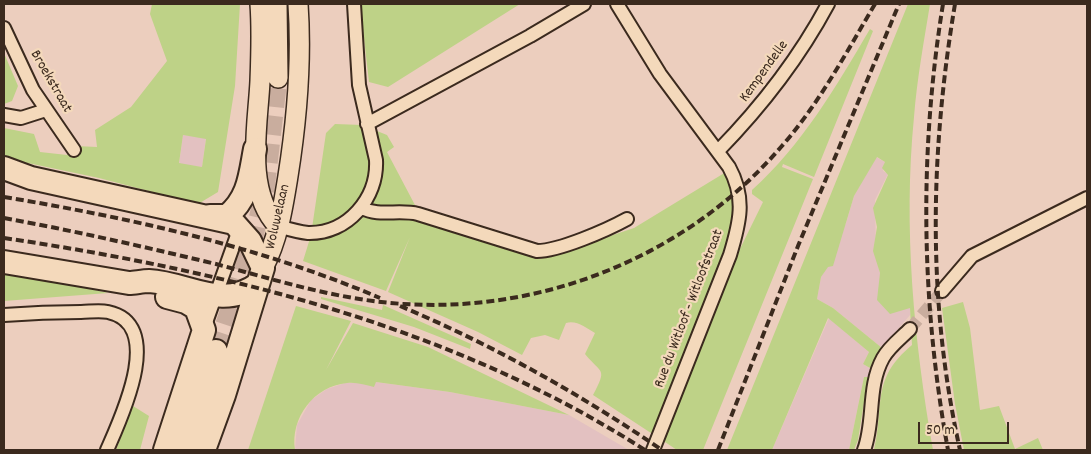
<!DOCTYPE html>
<html>
<head>
<meta charset="utf-8">
<style>
  body { margin:0 }
  #map { position:relative; width:1091px; height:454px; overflow:hidden; background:#eccebe; font-family:Dekko,sans-serif }
  canvas { display:block }
  .frame { position:absolute; inset:0; border:5px solid #3b2a1e; pointer-events:none }
  .scale { position:absolute; left:918px; top:422px; width:91px; height:22px; box-sizing:border-box; border:2px solid #3b2a1e; border-top:0; padding-left:6px; font-size:15px; line-height:18px; white-space:nowrap; color:#3b2a1e; -webkit-text-stroke:4px #f4d9bb; paint-order:stroke }
</style>
</head>
<body>
<div id="map">
<canvas width="1091" height="454"></canvas>
<div class="frame"></div>
<div class="scale">50 m</div>
</div>
<script>
const context = document.querySelector('canvas').getContext('2d');
context.lineJoin = 'round';
function fillPath(path, color) {
  context.fillStyle = color;
  context.fill(path, 'evenodd');
}
function stroke(path, color, width, dash) {
  context.strokeStyle = color;
  context.lineWidth = width;
  context.lineCap = dash ? 'butt' : 'round';
  context.setLineDash(dash || []);
  context.stroke(path);
}
function write(font, color, halo, rows, align = 'center') {
  context.font = font + ' Dekko,sans-serif';
  context.lineWidth = 4.5;
  context.setLineDash([]);
  context.textBaseline = 'middle';
  context.strokeStyle = halo;
  context.fillStyle = color;
  for (const [text, x, y, turn = 0] of rows) {
    context.save();
    context.translate(x, y);
    context.rotate((+turn || 0) * Math.PI / 180);
    context.textAlign = isNaN(turn) ? turn : align;
    if (halo) context.strokeText(text, 0, 0);
    context.fillText(text, 0, 0);
    context.restore();
  }
}
fillPath(new Path2D(`
  M183,135L206,138L202,167L179,164Z
  M876,157L885,162L883,171L888,174L875,200L876,258L880,273V284L910,307V315L882,348L833,308L817,299L821,277L846,223L854,196Z
  M829,318L869,352L863,364L870,368L868,377H864L849,450H772Z
  M376,382L450,392L569,415L629,450H295L297,425L311,400L327,389L345,383Z`), '#e3c1c1');
fillPath(new Path2D(`
  M152,4H240L235,86L218,192L198,204L99,178L4,158V128L34,134L40,152L67,155L76,146L97,147L95,130L131,107L167,61L150,14ZM183,135L206,139L202,167L179,163Z
  M360,4H520L388,87L369,82Z
  M908,4H930C924,41 917,79 914,117C903,228 914,341 933,450H874C885,405 870,380 912,345L910,308L890,314L877,300L880,273L873,251L877,227L873,208L888,175L882,168L885,162L877,157L854,196L833,266L828,267L821,277L817,299L833,308L882,348L870,368L863,364L869,352L828,318L772,450H727Z
  M870,29L873,31L814,177L783,164L782,167L813,179L703,450H677L662,440L731,261L737,255L763,202L752,194V190C802,145 836,87 870,29Z
  M4,53L18,86L12,101L4,104Z
  M335,124L362,125L387,135L394,147L387,152L416,207L418,219L540,259L634,228L726,172C736,198 734,219 729,245L654,435L593,395C608,367 601,374 585,354L595,333C586,328 577,320 566,323L559,340L545,335L531,338L522,355L478,332L388,292L410,237L386,291L303,261L311,235L326,133Z
  M4,273L25,274L108,293L4,301Z
  M321,297L382,310L383,305L471,344L470,349L414,327L321,299Z
  M963,302L970,328L980,410L999,406L1015,449L1038,438L1043,450H964L955,404L942,308Z
  M296,306L351,321L326,370L353,323L428,347L569,415L450,392L376,382L374,387C365,385 357,382 347,383C314,386 290,418 295,450H248Z
  M864,377H868L858,440L854,450H849Z
  M133,406L149,416L140,450H116Z`), '#bed287');
stroke(new Path2D(`
  M910,329L942,291`), '#c9ad9e', 12, [12, 6]);
stroke(new Path2D(`
  M216,351L253,240L265,190L278,78`), '#c9ad9e', 19, [19, 9]);
const street = new Path2D(`
  M617,4L660,74L729,167C746,198 740,222 730,255L653,450
  M4,28L33,90L74,150
  M4,115L21,118L46,110
  M367,124L530,36L584,4
  M718,151C762,106 798,60 828,4
  M362,208C379,217 399,209 418,214L537,251C559,251 607,230 627,219
  M278,226C288,229 298,232 308,233C348,234 378,198 376,160L359,85L354,4
  M942,291L972,256L1087,198
  M4,315C30,313 55,312 81,312C89,312 99,310 108,312C166,324 121,418 107,450
  M204,328L240,227
  M864,450C875,421 867,387 883,358C889,347 901,338 910,329`);
const primary = new Path2D(`
  M260,4C262,30 261,55 260,81C258,125 244,191 278,226
  M277,4L278,78
  M263,268C278,240 283,207 288,176C297,119 302,62 298,4`);
const highway = new Path2D(`
  M4,168L31,178L234,223L250,241L263,268L224,395L204,450
  M210,216H227C249,198 250,175 255,149
  M4,262L129,283C135,283 142,281 149,281C188,283 222,311 258,284
  M165,450L204,330L196,308L186,302L167,297
  M182,450L216,351`);
stroke(street, '#3b2a1e', 16);
stroke(primary, '#3b2a1e', 22);
stroke(highway, '#3b2a1e', 26);
stroke(street, '#f4d9bb', 12);
stroke(primary, '#f4d9bb', 19);
stroke(highway, '#f4d9bb', 22);
stroke(new Path2D(`
  M943,4C919,152 921,302 948,450
  M955,4C930,153 927,302 960,450
  M4,197C131,218 261,247 380,298
  M4,218C75,231 145,247 216,264C268,278 320,294 373,301C525,321 681,263 781,147C819,104 846,53 875,4
  M4,238C227,271 453,327 645,450
  M400,306C493,345 580,394 662,450
  M718,450L798,246L899,4`), '#3b2a1e', 4, [8, 4]);
write('15px', '#3b2a1e', '#f4d9bb', [
  ["Kempendelle",765,72,-54],
  ["Broekstraat",50,82,60],
  ["Woluwelaan",279,217,-77],
  ["Rue du Witloof - Witloofstraat",690,309,-69]
]);
</script>
</body>
</html>
